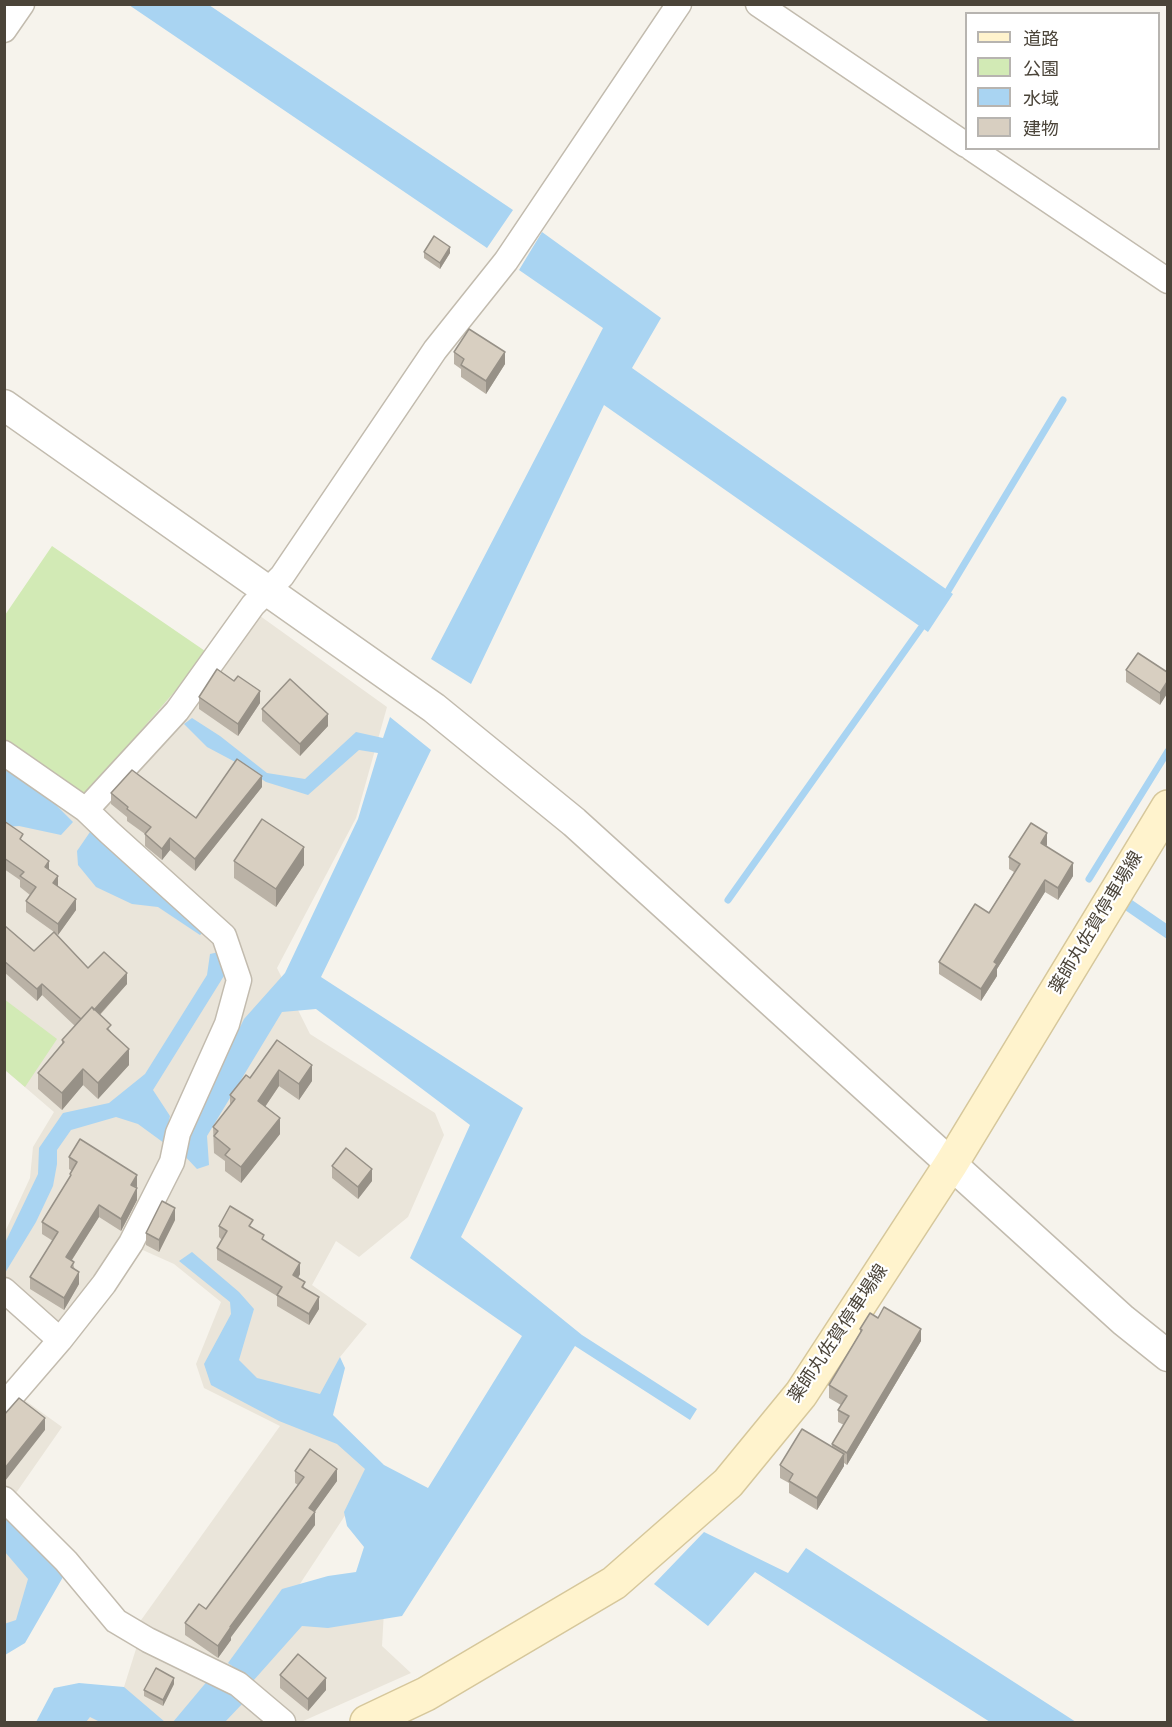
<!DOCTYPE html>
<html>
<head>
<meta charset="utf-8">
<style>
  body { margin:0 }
  #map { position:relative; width:1172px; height:1727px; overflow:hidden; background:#f6f3ec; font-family:"Nunito Sans","Noto Sans JP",sans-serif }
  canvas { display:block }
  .frame { position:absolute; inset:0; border:6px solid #4b4439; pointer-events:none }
  .legend { position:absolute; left:965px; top:12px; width:195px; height:138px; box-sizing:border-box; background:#fff; border:2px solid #b7b4b0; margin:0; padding:8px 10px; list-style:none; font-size:18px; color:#4b4439 }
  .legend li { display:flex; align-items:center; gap:12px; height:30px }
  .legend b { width:30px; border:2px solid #b7b4b0 }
</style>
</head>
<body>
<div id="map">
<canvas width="1172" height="1727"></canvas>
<div class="frame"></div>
<ul class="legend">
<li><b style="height:8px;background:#fff3cd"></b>道路</li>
<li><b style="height:16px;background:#d2eab5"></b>公園</li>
<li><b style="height:16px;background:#a9d4f2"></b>水域</li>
<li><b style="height:16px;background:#d8cfc1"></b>建物</li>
</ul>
</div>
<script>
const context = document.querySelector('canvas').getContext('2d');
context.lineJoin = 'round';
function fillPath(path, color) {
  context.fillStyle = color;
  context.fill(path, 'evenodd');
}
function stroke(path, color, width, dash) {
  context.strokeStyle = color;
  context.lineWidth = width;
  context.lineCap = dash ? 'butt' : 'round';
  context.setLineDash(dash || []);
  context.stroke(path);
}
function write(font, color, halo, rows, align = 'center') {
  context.font = font + ' "Nunito Sans","Noto Sans JP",sans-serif';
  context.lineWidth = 4.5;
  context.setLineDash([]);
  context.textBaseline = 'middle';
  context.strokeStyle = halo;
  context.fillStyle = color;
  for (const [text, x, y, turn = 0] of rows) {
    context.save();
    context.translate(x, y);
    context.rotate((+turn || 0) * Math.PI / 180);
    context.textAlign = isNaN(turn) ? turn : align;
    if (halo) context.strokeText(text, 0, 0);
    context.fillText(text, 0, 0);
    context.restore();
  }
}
fillPath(new Path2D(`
  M242,603L387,707L356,818L277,968L310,1034L435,1113L444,1135L408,1217L359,1257L336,1241L312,1285L367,1324L340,1357L319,1419L375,1470L290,1599L384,1611L382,1646L411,1673L301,1722H71L86,1701L124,1687L136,1649L139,1623L280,1426L204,1388L196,1364L221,1302L174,1264L136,1247L59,1355L5,1306V1232L30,1178L33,1147L54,1112L5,1070V741L208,653Z
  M12,1391L62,1427L16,1493L73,1552L19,1639L5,1643L4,1398Z`), '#eae5da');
fillPath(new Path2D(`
  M52,546L208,653L83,797L5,741V615Z
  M4,999L57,1039L25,1087L5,1070Z`), '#d2eab5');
fillPath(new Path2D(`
  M129,5H209L513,210L487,248Z
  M542,232L661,318L632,368L953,594L928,632L604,405L471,684L431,659L603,328L519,270Z
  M390,717L431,750L321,977L523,1108L461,1237L582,1335L697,1409L690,1420L575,1346L402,1616L328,1628L302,1626L253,1681L228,1663L282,1589L328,1576L356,1572L364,1547L347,1526L344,1512L365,1469L337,1444L279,1421L211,1385L204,1364L231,1314L230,1302L179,1261L192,1252L239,1292L254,1309L239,1360L257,1378L320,1394L340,1357L345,1368L333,1415L384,1465L428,1488L522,1336L410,1258L470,1125L316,1009L282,1012L207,1136L209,1165L197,1169L181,1152L192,1123L244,1019L285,973L358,819L378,753L359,750L308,795L266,782L239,764L207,747L184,724L192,718L220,736L267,773L305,779L356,732L383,738Z
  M4,762L56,805L73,822L61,835L19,826L5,827Z
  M90,832L147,869L205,931L200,935L158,907L132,904L96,887L78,865L77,851Z
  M1132,900L1167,924V939L1125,910Z
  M223,951L227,971L153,1090L170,1116L164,1143L138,1124L116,1117L71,1130L57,1150V1164L53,1186L36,1222L5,1273L4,1245L38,1174L39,1148L63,1113L109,1103L145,1074L207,975L210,954Z
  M5,1515L43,1547L63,1577L25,1643L5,1655L4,1624L16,1620L28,1579L5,1552Z
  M704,1532L788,1573L806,1548L1076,1722H990L755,1572L708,1626L654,1584Z
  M209,1679L243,1703L225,1722H173Z
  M79,1683L124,1687L165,1722H100L90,1717L86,1722H36L54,1688Z`), '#a9d4f2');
stroke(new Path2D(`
  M948,591L1063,400
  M1089,879L1168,751
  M728,900L921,628`), '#a9d4f2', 7);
const minor = new Path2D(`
  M758,4L966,145
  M4,30L22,4
  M971,148L1168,281
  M4,753L86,810L110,833L224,936L239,980L227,1024L178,1133L172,1162L131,1243L104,1284L60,1340L4,1405
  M86,810L177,711L253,605L282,576L435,350L506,261L679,4
  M4,1290L60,1340
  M4,1499L66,1561L116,1621L148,1640L238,1684L283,1722`);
const tertiary = new Path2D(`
  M4,405L434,708L574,822L1123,1320L1168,1356`);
const secondary = new Path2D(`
  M367,1722L426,1694L614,1583L728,1483L801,1394L951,1164L1168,807`);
stroke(minor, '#c2bbae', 27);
stroke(tertiary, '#c2bbae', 33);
stroke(secondary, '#d6c79b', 36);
stroke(minor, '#fff', 24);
stroke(tertiary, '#fff', 30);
stroke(secondary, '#fff3cd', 33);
fillPath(new Path2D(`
  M424,252L450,253L440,269L424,258Z
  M454,352L505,364L486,394L461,377V369L454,364Z
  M1126,670L1167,672L1160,705L1126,682Z
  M234,681L260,703L238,736L199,709V697Z
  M262,709L328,726L300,756L262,721Z
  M262,787L195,871L170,850L162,860L145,846V834L127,821V817L111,804V793L196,818Z
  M4,821L49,870L58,887L76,910L58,935L55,933L88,968L127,984L100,1015L111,1032L129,1065L98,1099L83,1085L62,1110L38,1089V1073L62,1044V1040L75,1026L42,995L37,1001L4,972V925L34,951L54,932L26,912V901L30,895L20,887V880L4,869Z
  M1047,845L1046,846L1073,876L1058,900L1045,892L997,969V976L981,1001L939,974V962L989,913L1014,872L1009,869V857Z
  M234,861L304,865L276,907L234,878Z
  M277,1040L312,1081L299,1100L279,1086L265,1107L280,1134L241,1183L225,1171V1161L214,1153L213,1127L230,1106V1095L250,1078Z
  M69,1157L137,1175V1200L121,1231L99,1217L72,1260L79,1284L64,1310L30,1289V1277L53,1241L42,1234V1222L70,1177V1174L72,1171L69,1169Z
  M332,1166L372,1181L358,1199L332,1178Z
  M175,1220L159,1252L146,1245V1233Z
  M219,1226L253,1228L264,1241L300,1274L298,1278L319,1309L309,1325L277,1306V1296L217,1260V1248L222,1240L219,1237Z
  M860,1329L921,1341L847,1465L844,1463V1466L817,1510L789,1493V1483L780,1478V1465L832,1447V1444L844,1425L838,1422V1410L841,1405L829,1398V1385L860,1333Z
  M295,1471L337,1481L314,1512L315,1525L231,1637V1640L218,1658L185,1635V1623L206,1609L298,1485L295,1483Z
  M280,1675L326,1690L308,1711L280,1688Z
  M174,1684L163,1706L144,1696V1690Z`), '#bab2a6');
fillPath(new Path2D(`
  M450,247V253L440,269V263Z
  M505,352V364L486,394V381Z
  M1167,682V694L1160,705V693Z
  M260,691V703L238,736V724Z
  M328,714V726L300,756V744Z
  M262,776V787L195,871V859Z
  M1047,833V845L1041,855V843Z
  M170,838V850L162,860V849Z
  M304,847V865L276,907V889Z
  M49,861V872L45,867Z
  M1073,863V876L1058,900V888Z
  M58,876V887L53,883Z
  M1045,880V892L997,969V976L981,1001V989L994,962Z
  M76,899V910L58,935V924Z
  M127,973V984L83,1033V1022Z
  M42,984V995L37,1001V989Z
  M129,1049V1065L98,1099V1083Z
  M312,1065V1081L299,1100V1084Z
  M83,1069V1085L62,1110V1093Z
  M279,1070V1086L258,1117V1101Z
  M280,1118V1134L241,1183V1167Z
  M372,1169V1181L358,1199V1187Z
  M137,1175V1187L131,1185Z
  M137,1188V1200L121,1231V1219Z
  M99,1205V1217L66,1269V1257Z
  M175,1208V1220L159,1252V1240Z
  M300,1263V1274L293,1287V1275Z
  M79,1272V1284L64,1310V1298Z
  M319,1297V1309L309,1325V1314Z
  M921,1329V1341L847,1465V1453Z
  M45,1418V1430L5,1481V1468Z
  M844,1454V1466L817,1510V1498Z
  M337,1469V1481L309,1520V1508Z
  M315,1512V1525L231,1637V1640L218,1658V1646L230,1627Z
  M174,1678V1684L163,1706V1700Z
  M326,1678V1690L308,1711V1699Z`), '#979187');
const building = new Path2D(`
  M434,236L450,247L440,263L424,252Z
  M469,329L505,352L486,381L461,365L464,359L454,352Z
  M1138,653L1167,672V682L1160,693L1126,670Z
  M217,669L234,681L238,676L260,691L238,724L199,697Z
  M290,679L328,714L300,744L262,709Z
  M237,759L262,776L195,859L170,838L162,849L145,834L151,827L127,809L128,807L111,793L132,770L196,818Z
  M262,819L304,847L276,889L234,861Z
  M4,821L23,834L20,839L49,861L45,867L58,876L53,883L76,899L58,924L26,901L36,887L20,876L24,872L4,858Z
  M1031,823L1047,833L1041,843L1073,863L1058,888L1045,880L994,962L997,964L981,989L939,962L975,904L989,913L1020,864L1009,857Z
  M4,925L34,951L54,932L88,968L104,952L127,973L94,1010L92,1007L81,1019L42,984L37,989L4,961Z
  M92,1007L111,1025L107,1029L129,1049L98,1083L83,1069L62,1093L38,1073L64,1042L62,1040Z
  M277,1040L312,1065L299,1084L279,1070L258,1101L280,1118L241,1167L225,1155L230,1149L214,1136L218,1131L213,1127L235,1099L230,1095L246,1075L250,1078Z
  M80,1139L137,1175L131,1185L137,1188L121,1219L99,1205L66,1257L74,1262L71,1267L79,1272L64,1298L30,1277L58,1232L42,1222L71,1175L70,1174L77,1162L69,1157Z
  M346,1148L372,1169L358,1187L332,1166Z
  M162,1201L175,1208L159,1240L146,1233Z
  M230,1206L253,1220L249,1226L264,1235L262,1239L300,1263L293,1275L305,1282L302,1287L319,1297L309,1314L277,1295L282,1287L217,1248L227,1231L219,1226Z
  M884,1307L921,1329L847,1453L832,1444L849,1416L838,1410L847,1396L829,1385L862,1330L860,1329L870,1313L878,1318Z
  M19,1398L45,1418L5,1468L4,1415Z
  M802,1429L844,1454L817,1498L789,1481L793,1474L780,1465Z
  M310,1449L337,1469L309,1508L315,1512L230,1627H231L218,1646L185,1623L199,1604L206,1609L304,1477L295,1471Z
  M298,1654L326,1678L308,1699L280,1675Z
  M156,1668L174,1678L163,1700L144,1690Z`);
fillPath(building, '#d8cfc1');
stroke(building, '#979187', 1.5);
write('18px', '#4b4439', '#fff', [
  ["薬師丸佐賀停車場線",1097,923,-59],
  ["薬師丸佐賀停車場線",839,1334,-56]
]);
</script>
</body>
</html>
